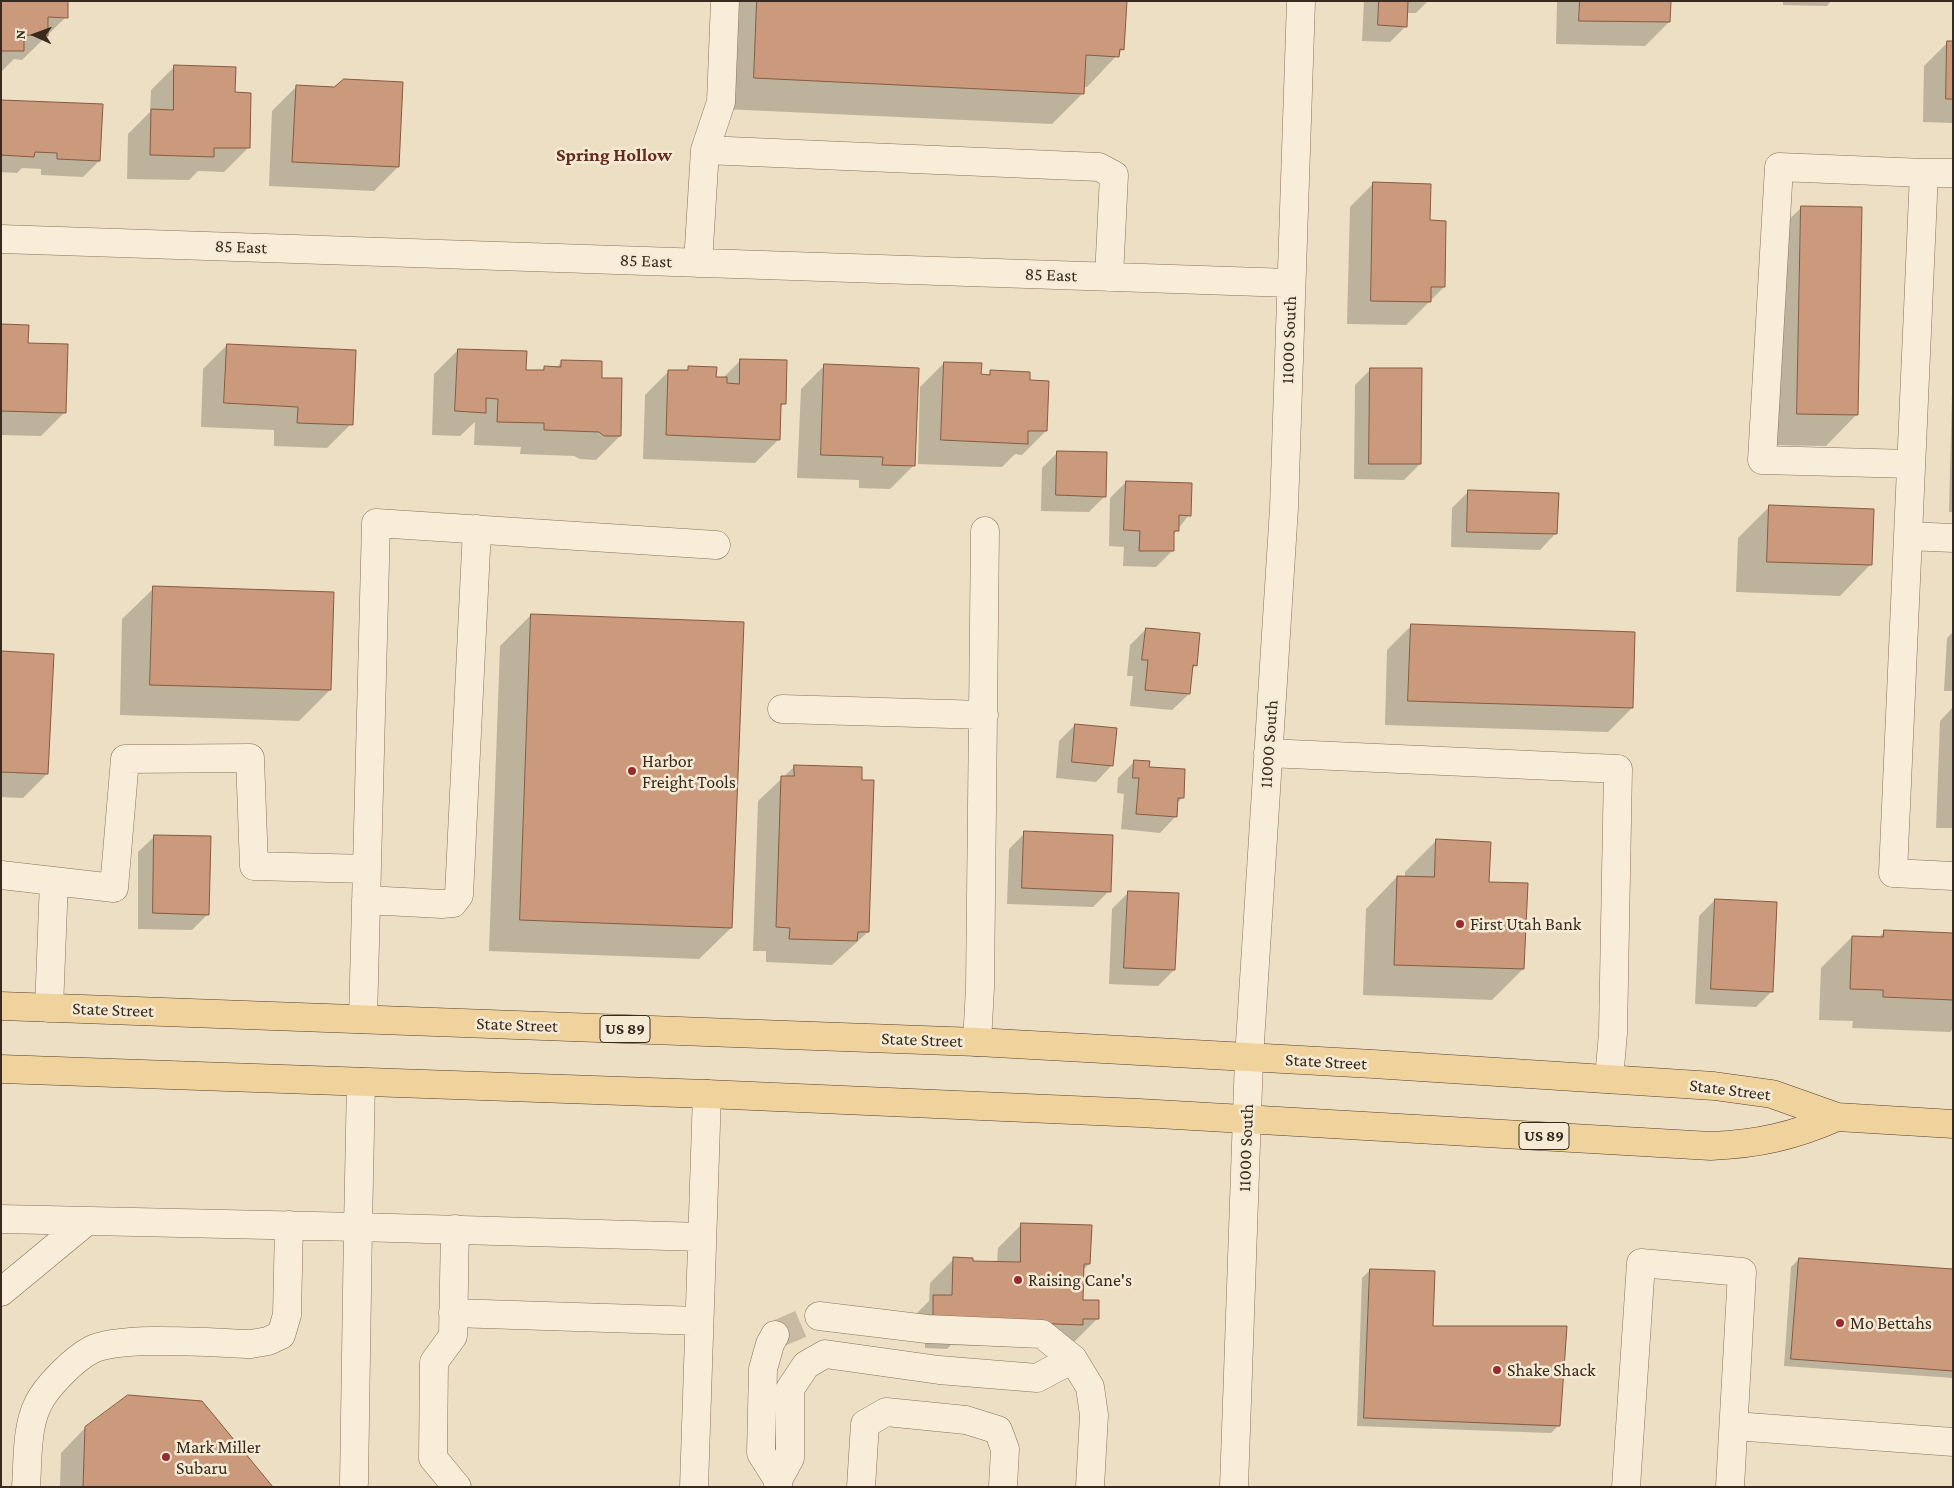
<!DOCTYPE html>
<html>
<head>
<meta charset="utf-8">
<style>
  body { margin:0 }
  #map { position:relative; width:1954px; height:1488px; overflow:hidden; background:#eddfc4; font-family:"Crimson Pro",serif }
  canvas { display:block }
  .frame { position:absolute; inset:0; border:2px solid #382a1f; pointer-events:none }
  .north { position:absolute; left:10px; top:10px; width:50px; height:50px; -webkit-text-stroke:4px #f5ead4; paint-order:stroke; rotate:272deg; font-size:14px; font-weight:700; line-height:20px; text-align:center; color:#382a1f }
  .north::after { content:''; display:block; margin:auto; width:18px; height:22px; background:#382a1f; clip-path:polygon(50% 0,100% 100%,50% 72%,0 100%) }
</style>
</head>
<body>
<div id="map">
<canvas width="1954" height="1488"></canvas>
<div class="frame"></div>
<div class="north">N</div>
</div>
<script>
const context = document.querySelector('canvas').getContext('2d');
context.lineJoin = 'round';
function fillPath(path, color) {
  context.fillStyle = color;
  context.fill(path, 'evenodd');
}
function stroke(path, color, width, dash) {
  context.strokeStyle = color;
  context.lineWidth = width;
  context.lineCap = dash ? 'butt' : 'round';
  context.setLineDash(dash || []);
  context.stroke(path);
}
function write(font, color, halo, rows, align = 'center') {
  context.font = font + ' "Crimson Pro",serif';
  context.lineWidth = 5;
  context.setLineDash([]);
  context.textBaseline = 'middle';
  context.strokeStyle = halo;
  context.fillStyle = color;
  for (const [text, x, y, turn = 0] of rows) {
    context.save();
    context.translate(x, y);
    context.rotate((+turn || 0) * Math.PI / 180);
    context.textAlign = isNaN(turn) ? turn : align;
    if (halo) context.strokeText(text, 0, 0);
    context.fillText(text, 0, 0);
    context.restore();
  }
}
fillPath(new Path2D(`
  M1,1L66,17L22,60L14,59L1,72Z
  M728,1H1125L1123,49L1087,87H1083V93L1052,124L723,109Z
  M1364,1H1428L1416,13H1406V26L1390,42L1362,41Z
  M1557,1H1669V22L1645,46L1556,44Z
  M1783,1H1831L1827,6L1783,5Z
  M1948,42H1953V123L1923,122L1924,66Z
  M175,66L234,93L248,148L224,172L198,171L189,180L127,179L128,134L150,112L151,90Z
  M296,87L398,167L374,191L269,186L272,111Z
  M1,101L99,161L83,177L41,175V169L22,168L17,173L1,172Z
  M1374,183L1429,222L1444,287L1406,325L1347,324L1350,207Z
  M1802,207L1857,414L1826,446L1767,445L1770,238Z
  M1,326L27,345L65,412L41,436L1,435Z
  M227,345L351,424L327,448L274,446V430L201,427L203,369Z
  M458,350L525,371L540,372L544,368H556L562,361L600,379L620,436L596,460L580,459L574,456L520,454L521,447L474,445L475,422L460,436L432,435L434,374Z
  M1953,353V512H1949Z
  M741,360L784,403L780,408L779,439L755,463L643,459L645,395L669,371L685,372L689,368L715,378H723Z
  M944,363L980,376H987L991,372L1028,381L1046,431L1022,455L1015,454L1002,467L918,464L920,387Z
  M825,365L914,465L890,489L859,488V480L797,478L801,389Z
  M1371,369L1420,464L1404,480L1354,479L1355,385Z
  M1058,452L1105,496L1089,512L1041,511L1042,468Z
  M1126,482L1189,515L1173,535L1172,551L1156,567L1123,566L1124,547L1109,546L1110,498Z
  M1468,492L1556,533L1540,550L1451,547L1452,508Z
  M1770,506L1871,564L1840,596L1736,592L1738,538Z
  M154,588L330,690L299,721L120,715L122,619Z
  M531,615L731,928L699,959L489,951L500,646Z
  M1411,626L1632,708L1608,732L1385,725L1387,650Z
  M1146,629L1196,665L1191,670L1189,694L1172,710L1130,706L1133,676H1127L1130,645Z
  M1953,632V691H1944L1947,638Z
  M1,652L47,774L23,798L1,797Z
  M1953,707V828H1936L1940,721Z
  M1075,725L1112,765L1096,782L1056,778L1059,741Z
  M1134,762L1148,768L1183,797L1177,803L1176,816L1160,833L1121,829L1124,794L1117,793L1118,778Z
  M794,767L868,932L832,965L766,962V951H753L758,801Z
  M1025,833L1109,891L1093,907L1007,904L1009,849Z
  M155,836L208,914L192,930L138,929V852Z
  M1436,841L1488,883L1523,969L1492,1000L1363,995L1366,909L1397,877L1405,878V872Z
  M1128,893L1174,970L1158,986L1109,984L1112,909Z
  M1715,900L1772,991L1756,1007L1695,1004L1699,916Z
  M1884,932L1953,934V1029L1950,1032L1852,1028L1853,1021L1819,1020L1821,968L1852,937L1878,938Z
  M1022,1224L1089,1264L1082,1271L1081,1301L1097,1319L1073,1343L1058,1348L951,1345L947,1349L925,1348V1341L910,1320L929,1301L930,1283L954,1259L997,1263L998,1248Z
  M1799,1259L1953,1270V1378L1784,1366L1791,1267Z
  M1370,1270L1431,1327L1559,1425L1551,1433L1357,1426L1362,1278Z
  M85,1428L272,1487H60L61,1453Z`), '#0003');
const building = new Path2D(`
  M1,1H68V18L48,17V36L24,35V51H1Z
  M757,1H1127L1124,50L1120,49L1119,57L1086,55L1084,94L754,78Z
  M1379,1H1408L1407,27L1378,25Z
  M1580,1H1671L1670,22L1579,21Z
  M1947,41H1953V99H1946Z
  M174,65L236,67L235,92L251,93L250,148H214V157L150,155L151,109L173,110Z
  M344,79L403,82L399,167L292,162L296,85L334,87Z
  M1,100L103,104L100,161L57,159V153L35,152L34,157L1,155Z
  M1373,182L1431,184L1430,220L1446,221L1445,287H1431V302L1371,301Z
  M1801,206L1862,207L1858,415L1797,414Z
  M1,324L29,325L28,343L68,344L66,413L1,411Z
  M227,344L356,350L353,425L297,423L298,407L224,403Z
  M458,349L527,351L526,370H544V366L561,367V360L602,361V378H622L621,436H604L599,432L544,430V423L497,422L498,399L486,398V413L455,411Z
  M740,359L787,360L786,404H781L780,440L666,435L668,370H688V366L717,367L716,377H727V383L739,384Z
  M944,362L982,363L981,374L990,375V370L1030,372V380L1049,381L1047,431H1028V444L941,440Z
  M824,364L919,368L915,466L882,465L883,457L821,455Z
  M1370,368H1422L1421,464H1369Z
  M1057,451L1107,452L1106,497L1056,495Z
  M1126,481L1192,483L1191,516L1179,515V531H1174V551H1139L1140,531L1124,530Z
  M1468,490L1559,493L1557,534L1467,532Z
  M1769,505L1874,509L1872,565L1767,562Z
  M153,586L334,592L331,690L150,685Z
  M531,614L744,622L732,928L520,920Z
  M1411,624L1635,632L1633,708L1408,701Z
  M1146,628L1200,633L1197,666L1193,665L1190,694L1145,690L1148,660H1142Z
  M1,651L54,654L48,774L1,772Z
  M1075,724L1117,728L1113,766L1072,762Z
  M1134,760L1150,761L1149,767L1185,769L1184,798H1178L1177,817L1136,814L1139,778H1133Z
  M794,765L862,767V780H874L869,932H858L857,941L789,939L790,928L776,927L781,776H794Z
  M1024,831L1113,835L1111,892L1022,888Z
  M154,835L211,836L209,915L153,913Z
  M1436,839L1491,842L1489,882L1528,883L1524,969L1394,965L1397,876L1434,877Z
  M1128,891L1179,893L1175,970L1124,968Z
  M1715,899L1777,902L1773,992L1711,989Z
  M1884,930L1953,933V1000L1883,997V990L1850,989L1852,936L1883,937Z
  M1021,1223L1092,1225L1090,1264H1084L1083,1300H1099V1319H1083V1325L973,1321L933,1317V1295H952L953,1257L973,1258V1261L1020,1262Z
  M1799,1258L1953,1269V1371L1791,1359Z
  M1370,1269L1435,1271L1433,1326H1567L1560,1426L1364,1418Z
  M128,1395L202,1401L273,1487H83L85,1427Z`);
fillPath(building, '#cb997b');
stroke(building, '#865a41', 1);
stroke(new Path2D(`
  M775,1335L819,1316`), '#c9bba3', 28, [28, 14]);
const minor = new Path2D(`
  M705,150L1099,167L1114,175L1109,277
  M1953,173H1924L1908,536L1953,538
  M1,239L1290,283
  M698,263L705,150L721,102L725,1
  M1911,464L1762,460L1779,167L1924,173
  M1908,536L1893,873L1953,876
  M782,709L984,715
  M1268,753L1618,769L1613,1033L1609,1079
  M1,875L114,888L125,759L250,758L254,866L367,869
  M366,900L442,904L453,903L459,895L477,529
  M49,1008L54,881
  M363,1019L376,523L716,545
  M977,1042L980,988L985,531
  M1,1219L358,1227L361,1082
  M455,1229L453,1336L434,1362L433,1458L457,1487
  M1,1292L87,1221
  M453,1313L699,1321
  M819,1316L927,1329L1042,1334L1073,1359L1090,1387L1094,1415L1090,1487
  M775,1335L770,1344L763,1369L761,1453L778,1480V1487
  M1734,1426L1953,1442
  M778,1480L790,1458V1389L806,1365L825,1354L939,1370L1037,1378L1073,1359
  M354,1483L358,1227L702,1237
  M26,1487C28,1461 26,1428 38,1404C46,1387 74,1359 91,1350C121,1335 214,1343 251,1344L268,1341L281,1335L287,1315L289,1225
  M694,1487L707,1094
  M861,1487L865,1424L886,1412L966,1420L998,1430L1005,1449L1003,1487
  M1234,1487L1249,1058L1284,508L1301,1
  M1626,1487L1641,1263L1742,1272L1730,1487`);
const major = new Path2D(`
  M1,1006L977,1042L1373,1064L1714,1086L1772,1094L1837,1117L1953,1124
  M1,1069L707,1094L1140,1113L1711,1146C1758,1144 1794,1136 1837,1117`);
stroke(minor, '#88715b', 29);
stroke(major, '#563f2f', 29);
stroke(minor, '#f8edd8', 28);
stroke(major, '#f0d29d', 28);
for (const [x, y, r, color] of [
  [632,771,5,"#962c31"],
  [1460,924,5,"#962c31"],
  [1018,1280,5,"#962c31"],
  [1840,1323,5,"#962c31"],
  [1497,1370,5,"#962c31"],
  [166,1457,5,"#962c31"]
]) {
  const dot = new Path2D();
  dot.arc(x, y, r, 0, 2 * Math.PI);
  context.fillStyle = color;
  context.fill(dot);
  stroke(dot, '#f5ead4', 2);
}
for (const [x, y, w] of [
  [625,1029,50],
  [1544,1136,50]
]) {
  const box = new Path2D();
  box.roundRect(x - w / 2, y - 13.5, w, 27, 4);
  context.fillStyle = '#f5ead4';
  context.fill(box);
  stroke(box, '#382a1f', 1);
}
write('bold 16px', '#382a1f', null, [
  ["US 89",625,1029],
  ["US 89",1544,1136]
]);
write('18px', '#382a1f', '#f5ead4', [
  ["85 East",241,247,2],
  ["85 East",646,261,2],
  ["85 East",1051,275,2],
  ["11000 South",1289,340,-88],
  ["11000 South",1269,744,-86],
  ["State Street",113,1010,2],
  ["State Street",517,1025,2],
  ["State Street",922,1040,2],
  ["State Street",1326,1062,3],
  ["State Street",1730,1090,7],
  ["11000 South",1246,1148,-88]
]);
write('18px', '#382a1f', '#f5ead4', [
  ["Harbor",642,761],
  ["Freight Tools",642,782],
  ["First Utah Bank",1470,924],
  ["Raising Cane's",1028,1280],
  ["Mo Bettahs",1850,1323],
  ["Shake Shack",1507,1370],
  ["Mark Miller",176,1447],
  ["Subaru",176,1468]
], 'left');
write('bold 19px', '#642a1f', '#f5ead4', [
  ["Spring Hollow",614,155]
]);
</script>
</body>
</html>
